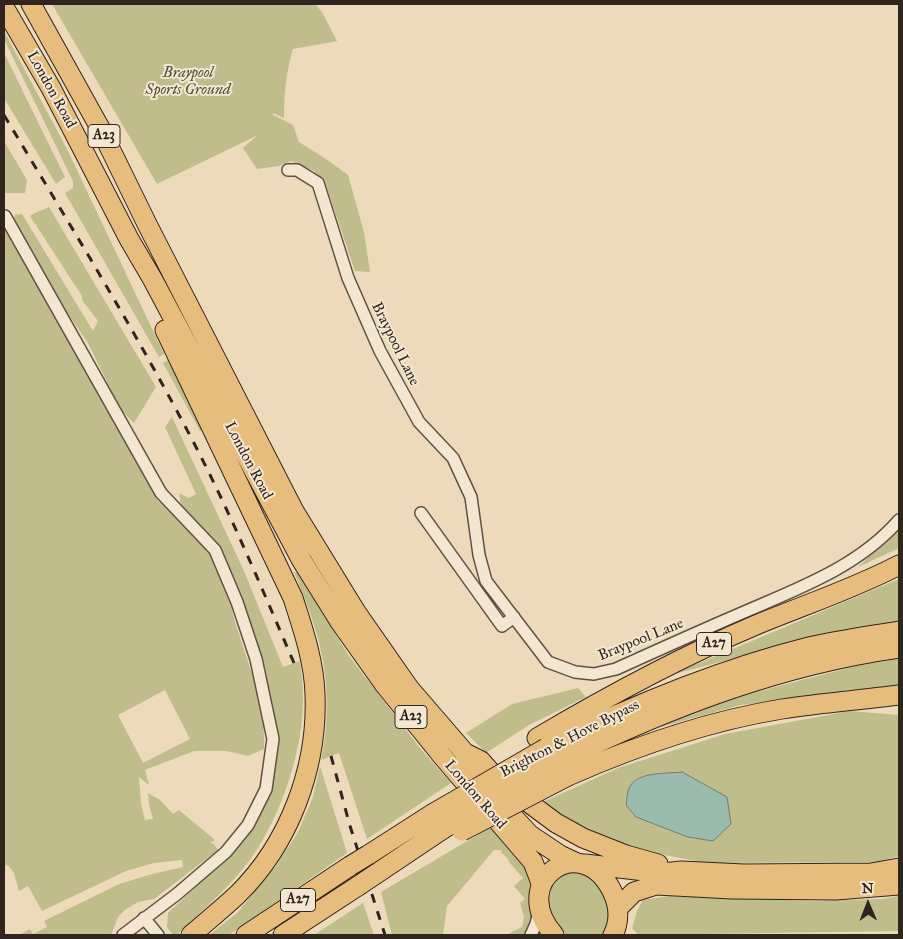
<!DOCTYPE html>
<html>
<head>
<meta charset="utf-8">
<style>
  body { margin:0 }
  #map { position:relative; width:903px; height:939px; overflow:hidden; background:#eddaba; font-family:"IM FELL Great Primer",serif }
  canvas { display:block }
  .frame { position:absolute; inset:0; border:5px solid #30251e; pointer-events:none }
  .north { position:absolute; left:843px; top:879px; width:50px; height:50px; -webkit-text-stroke:4px #f3e7d2; paint-order:stroke; rotate:359deg; font-size:14px; font-weight:700; line-height:20px; text-align:center; color:#30251e }
  .north::after { content:''; display:block; margin:auto; width:18px; height:22px; background:#30251e; clip-path:polygon(50% 0,100% 100%,50% 72%,0 100%) }
</style>
</head>
<body>
<div id="map">
<canvas width="903" height="939"></canvas>
<div class="frame"></div>
<div class="north">N</div>
</div>
<script>
const context = document.querySelector('canvas').getContext('2d');
context.lineJoin = 'round';
function fillPath(path, color) {
  context.fillStyle = color;
  context.fill(path, 'evenodd');
}
function stroke(path, color, width, dash) {
  context.strokeStyle = color;
  context.lineWidth = width;
  context.lineCap = dash ? 'butt' : 'round';
  context.setLineDash(dash || []);
  context.stroke(path);
}
function write(font, color, halo, rows, align = 'center') {
  context.font = font + ' "IM FELL Great Primer",serif';
  context.lineWidth = 4;
  context.setLineDash([]);
  context.textBaseline = 'middle';
  context.strokeStyle = halo;
  context.fillStyle = color;
  for (const [text, x, y, turn = 0] of rows) {
    context.save();
    context.translate(x, y);
    context.rotate((+turn || 0) * Math.PI / 180);
    context.textAlign = isNaN(turn) ? turn : align;
    if (halo) context.strokeText(text, 0, 0);
    context.fillText(text, 0, 0);
    context.restore();
  }
}
fillPath(new Path2D(`
  M52,4H315L322,12L337,41L293,49C286,72 284,94 284,118L273,113V115L293,125L299,142L329,161L348,175L364,232L370,272L355,271L326,185L314,171L291,161L279,166L257,169L243,148L258,135L157,184Z
  M4,31L67,149L164,354L159,357L65,193L73,188V181L4,39Z
  M4,53L65,177L56,184L4,98Z
  M4,141L27,180L25,193H4Z
  M49,207L156,387L134,423L120,409L88,343L56,297L13,224L15,215L22,214L93,331L98,321L82,300V296L30,216L35,213Z
  M4,227L10,231L155,494L157,500C174,516 199,534 212,553C225,573 229,600 235,622C248,664 266,705 264,749L248,756L227,751H194L145,770L149,785L139,777L141,804L145,820L153,819L149,805L148,793L160,800L173,814L179,810L215,840L210,843L214,844L218,850L154,899L138,902L125,910L118,917L111,935H19L30,929L33,934L47,927L44,921L119,884L152,874L183,867L182,860L154,863L126,871L42,911L28,886L19,891L14,873L8,865L4,866ZM165,690L190,739L143,763L118,715Z
  M168,360L202,430L200,431L163,363Z
  M172,417L244,571L283,667L300,661C301,673 303,684 303,696C304,752 278,827 242,870C223,893 198,914 177,935H173L167,927L168,913L235,850L255,822L276,738L259,650L247,615L217,544L188,515L181,505L179,493L189,498L196,494L165,427Z
  M899,528V548L858,567Z
  M294,572H297L349,656L420,748L451,783L367,839L339,753L321,760C331,713 328,664 312,619C307,603 300,588 294,572Z
  M899,579V621L825,634L671,675Z
  M899,657V691L851,690L741,705L660,727L659,722L721,701L879,660Z
  M578,688L586,697L529,725L486,753L466,733L512,704Z
  M850,711L899,715V856L877,862L706,863L624,847L563,816L545,801L618,768L725,734Z
  M320,766L347,853L229,935H209L237,913L276,866L298,832L313,797Z
  M491,827L509,842L533,879L532,923L527,935H506L522,927L524,917L520,903L525,899L514,886L523,878L508,861L509,860L501,852L502,850H494L447,906L443,935H392L381,892Z
  M571,872H583L602,885L612,912L604,933L601,935C592,935 572,938 565,935C560,933 557,927 555,923C542,901 547,881 571,872Z
  M670,896L814,901L883,899L899,896V931L638,935L632,928L637,911L643,900Z
  M363,903L374,935H314Z`), '#bfbd8b');
const water = new Path2D(`
  M682,772L727,797L731,824L713,841L688,837L636,817L626,805C627,800 627,793 629,788C637,771 666,774 682,772Z`);
fillPath(water, '#9abbab');
stroke(water, '#707f73', 1);
const minor = new Path2D(`
  M288,170H297L318,183L348,278L380,351L419,422L453,458L471,497L479,555L486,581L548,662L575,672L594,674L616,669C658,650 700,631 742,613C799,588 858,567 899,520
  M5,216L161,493L215,550L237,602L256,659L273,739L266,789L248,825L226,852L177,894L123,935
  M421,513L502,626L514,617
  M144,918L158,935
  M531,935L536,924L539,911`);
const trunk = new Path2D(`
  M31,4L100,128L148,226L294,511L356,612L409,688L465,753L470,770L530,835L560,855L577,863
  M4,7L51,88L129,239L153,280L302,561L340,622L384,684L443,757L533,862L541,883
  M165,330L293,598C303,629 314,661 315,694C318,768 289,844 237,895C222,909 206,922 191,935
  M537,738C608,696 680,657 756,625C804,605 853,589 899,565
  M546,748C631,706 717,670 809,647C839,640 869,636 899,631
  M465,753L481,761L497,779L556,823L583,838L626,855L658,864
  M559,761C668,708 779,665 899,648
  M568,776C636,746 708,721 782,709C821,703 860,700 899,695
  M368,855L432,814
  M585,864L662,873L681,871L744,874L871,873L899,868
  M376,874L443,829
  M618,908L634,892L656,885L732,889L836,890L899,885
  M246,935L350,866
  M283,935L358,886
  M554,935C507,881 581,829 612,891C619,905 620,921 613,935`);
stroke(minor, '#5f5245', 14);
stroke(trunk, '#30251e', 21);
stroke(minor, '#f3e7d2', 11);
stroke(trunk, '#e6bd7d', 19);
stroke(new Path2D(`
  M4,115C70,225 138,335 197,449C233,519 263,591 294,663
  M331,756L350,826L385,935`), '#30251e', 3, [9, 9]);
const trunkBridge = new Path2D(`
  M432,814L546,748
  M443,829L559,761
  M462,831L568,776
  M350,866L368,855
  M358,886L376,874`);
stroke(trunkBridge, '#30251e', 21, []);
stroke(trunkBridge, '#e6bd7d', 19);
for (const [x, y, w] of [
  [104,136,32],
  [714,644,35],
  [411,717,32],
  [298,900,35]
]) {
  const box = new Path2D();
  box.roundRect(x - w / 2, y - 11.5, w, 23, 4);
  context.fillStyle = '#f3e7d2';
  context.fill(box);
  stroke(box, '#30251e', 1);
}
write('bold 14px', '#30251e', null, [
  ["A23",104,136],
  ["A27",714,644],
  ["A23",411,717],
  ["A27",298,900]
]);
write('italic 15px', '#544b39', '#f3e7d2', [
  ["Braypool",188,73],
  ["Sports Ground",188,90]
]);
write('15px', '#30251e', '#f3e7d2', [
  ["London Road",51,90,61],
  ["Braypool Lane",395,344,64],
  ["London Road",248,461,62],
  ["Braypool Lane",641,640,-22],
  ["Brighton & Hove Bypass",570,739,-27],
  ["London Road",475,795,49]
]);
</script>
</body>
</html>
